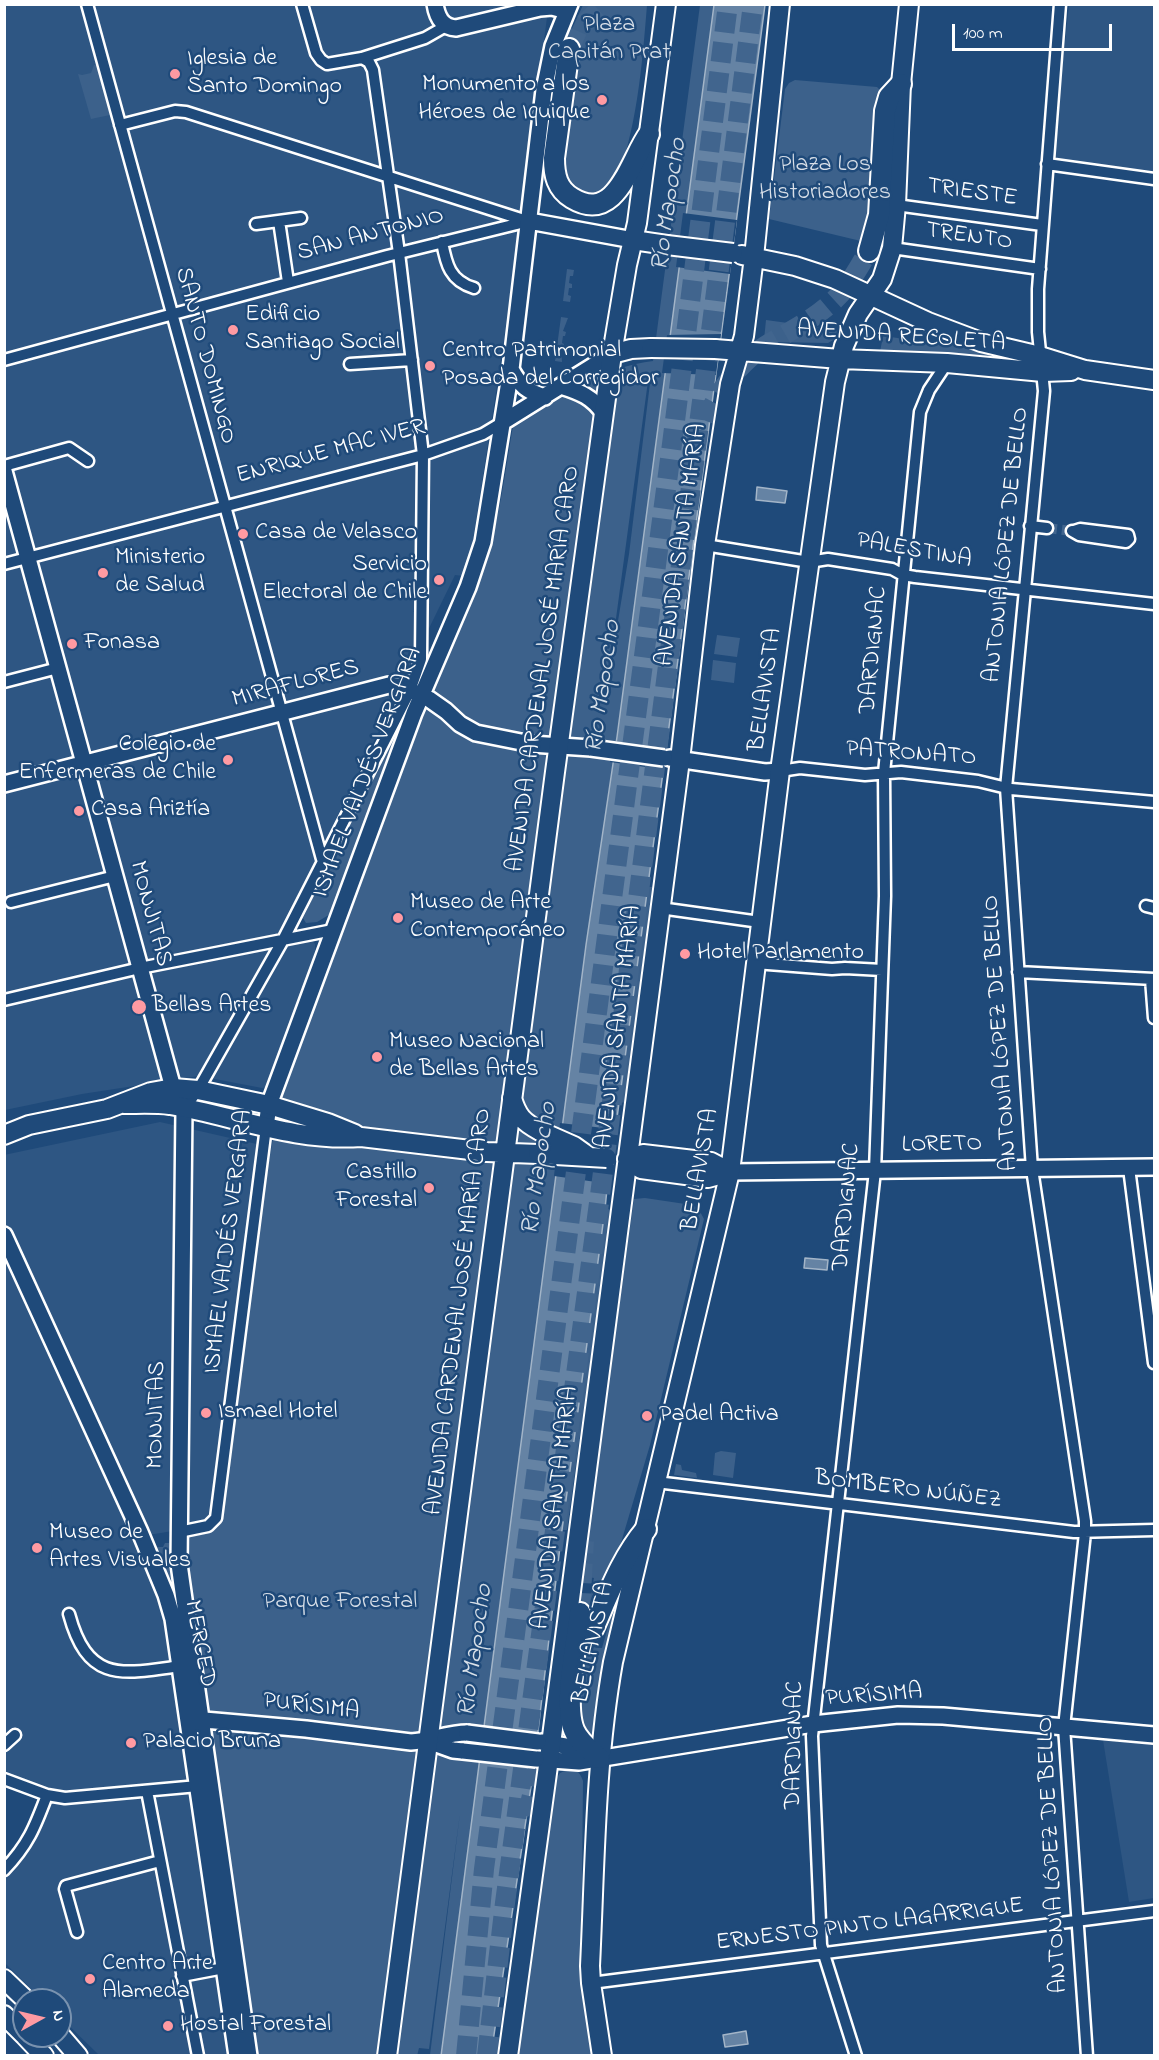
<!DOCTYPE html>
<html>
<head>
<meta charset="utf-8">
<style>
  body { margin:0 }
  #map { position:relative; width:1159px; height:2060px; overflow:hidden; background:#1f4a7a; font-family:"Indie Flower",sans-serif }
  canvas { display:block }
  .frame { position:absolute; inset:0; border:6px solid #fff; pointer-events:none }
  .north { position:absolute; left:12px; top:1988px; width:60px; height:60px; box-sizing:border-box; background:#1f4a7a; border:2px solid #7992af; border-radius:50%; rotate:82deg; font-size:16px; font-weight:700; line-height:24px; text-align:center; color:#fff }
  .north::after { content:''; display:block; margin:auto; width:21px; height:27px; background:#ff9aa2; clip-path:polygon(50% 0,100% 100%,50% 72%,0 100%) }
  .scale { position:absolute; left:952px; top:24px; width:160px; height:27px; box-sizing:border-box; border:3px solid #fff; border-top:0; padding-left:8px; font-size:18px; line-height:21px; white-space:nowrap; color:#fff; -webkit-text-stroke:4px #1f4a7a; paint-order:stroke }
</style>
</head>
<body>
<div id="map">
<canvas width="1159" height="2060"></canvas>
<div class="frame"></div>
<div class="north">N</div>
<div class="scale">100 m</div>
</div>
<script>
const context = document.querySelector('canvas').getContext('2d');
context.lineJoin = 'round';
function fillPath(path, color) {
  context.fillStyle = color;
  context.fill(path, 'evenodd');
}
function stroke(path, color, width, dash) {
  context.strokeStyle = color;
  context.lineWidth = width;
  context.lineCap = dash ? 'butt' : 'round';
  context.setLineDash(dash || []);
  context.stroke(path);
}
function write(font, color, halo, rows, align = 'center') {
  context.font = font + ' "Indie Flower",sans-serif';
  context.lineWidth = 5;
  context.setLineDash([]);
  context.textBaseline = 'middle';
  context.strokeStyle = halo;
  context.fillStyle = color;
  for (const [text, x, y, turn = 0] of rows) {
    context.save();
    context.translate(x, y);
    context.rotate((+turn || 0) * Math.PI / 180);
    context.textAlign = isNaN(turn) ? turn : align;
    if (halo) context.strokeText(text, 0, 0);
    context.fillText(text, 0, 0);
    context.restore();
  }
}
fillPath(new Path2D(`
  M5,5H552L548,10L503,347L469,566L463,576L455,575L275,944L311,939L315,944V951L273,1083L268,1087L262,1088L199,1076L82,1094L5,1110Z
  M1069,5H1154V175L1052,162Z
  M160,1122L261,1145L211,1520L185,1529L136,1537L164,1605L232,2055H99L60,2017V2000H42L5,1963V1878L30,1849L51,1793L5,1774L4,1155Z
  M1103,1740L1154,1745V1898L1129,1902Z`), '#2e5683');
fillPath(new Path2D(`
  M583,5H647C642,67 637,131 613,190L587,199L562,178L563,48Z
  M700,5H765L648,887H652L625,1103L619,1102L613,1129L605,1208L611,1210L567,1530H562L533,1773L491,2055H430L460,1813L429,2049L419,2048L417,2056L255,2055L184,1536C206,1535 210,1535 223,1517L255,1241L280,1098L430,684C451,642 475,599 488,554C501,511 506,465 514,420C554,397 608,366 653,361ZM651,375L629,554L605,700L648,381ZM548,1124L544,1175H543L536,1173L542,1127Z
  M94,65H97L110,115L91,119L78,74L82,75L91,73Z
  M795,80L877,87L882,92L875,201L865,242L769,219L785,89L789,83Z
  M567,269L574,270L573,276H570L569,283L572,284V288H569L568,295L571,296L570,302L563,301Z
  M561,317L568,318L563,331L566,332L565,336H563L562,343L564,344V348H561L562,362L555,361Z
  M766,320L839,330L835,339L828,343L768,342L764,340Z
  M883,336L949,345L950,344L989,355L1028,362L880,352Z
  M717,635L740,638L737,657L714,654Z
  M713,660L736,663L734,683L711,680Z
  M409,705L332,913L317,922L306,923L303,918L406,706Z
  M208,1098L254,1108L252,1114L248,1115L203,1109Z
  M645,1198L692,1205L698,1208L704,1219L650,1445L590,1647L602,1648L614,1606L626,1573L602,1667L596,1700L594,1738L582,1730L578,1723L582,1645L594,1578L581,1576L634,1199Z
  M721,1451L736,1453L733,1478L713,1475L715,1453Z
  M676,1464L681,1465L682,1470L696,1473L697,1478L674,1475Z
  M165,1543H169L173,1590L154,1547H163Z
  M569,1769C578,1770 580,1773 583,1781L581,1985L592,2055L516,2056L554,1782L560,1773Z`), '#3c618b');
const water = new Path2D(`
  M714,5H765L617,1118L613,1129L605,1209L562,1530L533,1773L491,2055L441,2056L586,945L617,737Z
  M757,487L787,491L785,503L756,500Z
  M805,1258L828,1260L827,1270L804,1268Z
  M746,2031L748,2044L725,2047L723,2035Z`);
fillPath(water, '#6583a4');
stroke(water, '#a3b5c8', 1.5);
fillPath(new Path2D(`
  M683,213L737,220L730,274L676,267Z
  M721,334L716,375L662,373L667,335Z
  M613,741L670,749L667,770L610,762Z
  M560,1123L604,1128L612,1127L618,1123L609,1192H607L601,1184L596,1182L554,1176Z`), '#1f4a7a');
stroke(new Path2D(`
  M1047,528L1072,531`), '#41658e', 10, [10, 5]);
stroke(new Path2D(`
  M569,49L578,29L606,4
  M706,421C717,392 739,363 765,346C788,332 811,321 831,303C848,289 857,269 869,251
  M580,1613L584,1541
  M527,1816L544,1746
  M466,2056L484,1869L672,444L728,4
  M487,2056L505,1903L599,1203L753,4`), '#41658e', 20, [20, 10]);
const street = new Path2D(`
  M87,4L322,859
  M302,4L316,53L321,60L327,64L362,58L425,38L446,26
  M1060,4L1038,289V332L1044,391L1006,788L1032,1169L1085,1521V1533L1064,1727L1087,2056
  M120,125L175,111L186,112L527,221
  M1047,164L1154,179
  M896,205L1042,225
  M279,221L288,282
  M256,224L301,218
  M442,242C446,264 450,281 474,288
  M892,248L1040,269
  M4,360L387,256L529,221
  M350,364L412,360
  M4,466L69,448L88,461
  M1030,526L1047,528
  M1072,531L1079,535L1126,542L1129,539L1128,535L1080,529L1074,531
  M705,545L809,562L828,559L892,569L903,575L915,577L1154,604
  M4,564L423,455L483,434L503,422
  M4,682L58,668
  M780,771L800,768L865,775L901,772L978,781L1011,789L1154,802
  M11,902L115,876
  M1146,906L1154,908
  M660,908L760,922
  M755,963L832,969L845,968L882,970
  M1018,972L1154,979
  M1151,979L1154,1018
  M4,1000L140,968L333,930
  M184,1109L198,1090L283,940L410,691L421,659L423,455L399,253L373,70L369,62L362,58
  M1129,1168L1154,1363
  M656,1482L1074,1532L1154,1530
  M179,1532L208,1526L216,1518L266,1127
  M69,1614C88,1684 122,1674 181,1666
  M4,1745L15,1735
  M4,1779L47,1795L65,1798L198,1786
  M147,1791L198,2056
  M4,1870C28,1845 35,1827 47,1795
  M77,1932L65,1889L66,1886L160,1861
  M182,1976L224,1968
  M591,1983L1154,1911
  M856,2056L821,1945L812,1736L875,1171L885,896L884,773L920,412L929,390L947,363`);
const secondary = new Path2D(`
  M435,4C437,17 442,27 456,28L540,8L552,7L567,11
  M529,221L633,240
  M511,369C519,385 528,392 545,397
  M561,386C580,392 593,397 604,414
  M503,422L612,354
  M4,471L173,1088L184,1109L179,1564L249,2056
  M670,758L765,772L780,771
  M4,784L389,685L403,687L429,699L446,711L460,724L476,733L531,744L591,748
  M266,1127L269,1105L414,713L468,587L483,542L511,369L544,90L553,46L570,4
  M730,1172L1154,1167
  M4,1235L140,1532L166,1595L173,1619L237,2056
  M193,1719L306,1729L411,1742C430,1741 448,1733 467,1733
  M428,1741L453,1750L463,1751
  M542,1742L571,1747L594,1756
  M538,1759L579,1762L813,1724L898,1715L943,1716L1154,1735`);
const primary = new Path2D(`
  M633,240L667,245
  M742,255L795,266L835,279L928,322L981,342L1040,356L1085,370L1154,380
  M715,349L840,359L947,363L1043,372L1071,371
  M612,354L631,349L651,348
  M512,1098C517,1116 523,1122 540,1131
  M124,1104C139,1104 155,1103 170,1105C234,1116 295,1142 361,1137L487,1152L538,1154
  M4,1135L29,1125L107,1109L151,1092L173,1088L198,1090L269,1105L328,1123L355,1134
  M627,1159L641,1169L708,1178L730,1172
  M627,1159L643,1154L711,1162L730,1172
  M4,1979L26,2000
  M4,2015L24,2035
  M60,2035L78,2056
  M25,2036L44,2056
  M387,2056L555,772L612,354L627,265L637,223L666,4
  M508,2056L551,1744L680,760L705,545L730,384L744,336L754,257L780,4
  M602,2056L591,1983L590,1966C595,1865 595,1763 613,1662L730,1172L780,771L835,382L844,346L858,314L882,279L892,248L896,205L901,84L909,4`);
const highway = new Path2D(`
  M569,49L554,158C554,175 557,189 572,198C617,225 630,160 649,134
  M869,251L879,215L885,111L889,97L901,84
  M580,1613C577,1643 563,1703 574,1730C579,1742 590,1750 599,1758
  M593,1629C609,1593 621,1559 646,1529`);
stroke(street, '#fff', 15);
stroke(secondary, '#fff', 20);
stroke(primary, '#fff', 22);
stroke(highway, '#fff', 24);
stroke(street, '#1f4a7a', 10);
stroke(secondary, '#1f4a7a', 15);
stroke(primary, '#1f4a7a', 18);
stroke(highway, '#1f4a7a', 20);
const secondaryBridge = new Path2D(`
  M591,748L664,758
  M467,1733L538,1742
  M463,1751L536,1759`);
const primaryBridge = new Path2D(`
  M667,245L733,253
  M651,348L715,349
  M540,1131L574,1146L588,1156
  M538,1154L607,1158`);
stroke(secondaryBridge, '#fff', 20, []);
stroke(primaryBridge, '#fff', 22, []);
stroke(secondaryBridge, '#1f4a7a', 15);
stroke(primaryBridge, '#1f4a7a', 18);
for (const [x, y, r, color] of [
  [175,74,6,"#ff9aa2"],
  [602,100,6,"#ff9aa2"],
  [233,330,6,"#ff9aa2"],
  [430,366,6,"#ff9aa2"],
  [243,534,6,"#ff9aa2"],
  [103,573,6,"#ff9aa2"],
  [439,580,6,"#ff9aa2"],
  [72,644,6,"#ff9aa2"],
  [228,760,6,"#ff9aa2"],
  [79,811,6,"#ff9aa2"],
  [398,918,6,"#ff9aa2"],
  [685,954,6,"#ff9aa2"],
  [139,1007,8,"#ff9aa2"],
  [377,1057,6,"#ff9aa2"],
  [429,1188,6,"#ff9aa2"],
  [206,1413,6,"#ff9aa2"],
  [647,1416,6,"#ff9aa2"],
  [37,1548,6,"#ff9aa2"],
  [131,1743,6,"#ff9aa2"],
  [90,1979,6,"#ff9aa2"],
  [168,2026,6,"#ff9aa2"]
]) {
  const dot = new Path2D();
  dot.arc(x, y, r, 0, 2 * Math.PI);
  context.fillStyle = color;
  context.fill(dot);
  stroke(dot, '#1f4a7a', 2);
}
write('24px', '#d8dfe8', '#1f4a7a', [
  ["Plaza",609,26],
  ["Capitán Prat",609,54],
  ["Plaza Los",825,166],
  ["Historiadores",825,194],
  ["Parque Forestal",340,1603]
]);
write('24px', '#fff', '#1f4a7a', [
  ["Iglesia de",187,60],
  ["Santo Domingo",187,88],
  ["Monumento a los",590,86,"right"],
  ["Héroes de Iquique",590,114,"right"],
  ["Edificio",245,316],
  ["Santiago Social",245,344],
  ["Centro Patrimonial",442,352],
  ["Posada del Corregidor",442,380],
  ["Casa de Velasco",255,534],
  ["Ministerio",115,559],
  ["de Salud",115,587],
  ["Servicio",427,566,"right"],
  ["Electoral de Chile",427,594,"right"],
  ["Fonasa",84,644],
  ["Colegio de",216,746,"right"],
  ["Enfermeras de Chile",216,774,"right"],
  ["Casa Ariztía",91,811],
  ["Museo de Arte",410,904],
  ["Contemporáneo",410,932],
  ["Hotel Parlamento",697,954],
  ["Bellas Artes",152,1007],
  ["Museo Nacional",389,1043],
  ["de Bellas Artes",389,1071],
  ["Castillo",417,1174,"right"],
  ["Forestal",417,1202,"right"],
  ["Ismael Hotel",218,1413],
  ["Padel Activa",659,1416],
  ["Museo de",49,1534],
  ["Artes Visuales",49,1562],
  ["Palacio Bruna",143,1743],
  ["Centro Arte",102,1965],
  ["Alameda",102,1993],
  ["Hostal Forestal",180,2026]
], 'left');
write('24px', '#fff', '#1f4a7a', [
  ["TRIESTE",972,194,8],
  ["SAN ANTONIO",371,236,-15],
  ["TRENTO",969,238,8],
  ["AVENIDA RECOLETA",901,338,4],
  ["SANTO DOMINGO",204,356,75],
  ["ENRIQUE MAC IVER",331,453,-15],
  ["AVENIDA SANTA MARÍA",683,545,-82],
  ["ANTONIA LÓPEZ DE BELLO",1008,545,-84],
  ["PALESTINA",914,552,10],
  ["DARDIGNAC",875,650,-85],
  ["AVENIDA CARDENAL JOSÉ MARÍA CARO",545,669,-82],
  ["MIRAFLORES",296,685,-15],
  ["BELLAVISTA",767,690,-82],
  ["PATRONATO",911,755,4],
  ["ISMAEL VALDÉS VERGARA",369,773,-69],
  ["MONJITAS",149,914,75],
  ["AVENIDA SANTA MARÍA",620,1027,-83],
  ["ANTONIA LÓPEZ DE BELLO",1002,1033,-94],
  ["LORETO",942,1146,-1],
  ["BELLAVISTA",702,1170,-80],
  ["DARDIGNAC",848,1207,-85],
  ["ISMAEL VALDÉS VERGARA",230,1242,-83],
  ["AVENIDA CARDENAL JOSÉ MARÍA CARO",460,1312,-83],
  ["MONJITAS",158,1415,-89],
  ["BOMBERO NÚÑEZ",908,1491,7],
  ["AVENIDA SANTA MARÍA",557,1508,-83],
  ["BELLAVISTA",595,1643,-78],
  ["MERCED",198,1644,79],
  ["PURÍSIMA",874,1697,-4],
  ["PURÍSIMA",311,1708,7],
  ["DARDIGNAC",796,1745,-89],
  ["ANTONIA LÓPEZ DE BELLO",1054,1855,-93],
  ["ERNESTO PINTO LAGARRIGUE",870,1926,-7]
]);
write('italic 26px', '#d8e0e8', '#1f4a7a', [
  ["Río Mapocho",671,205,-82],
  ["Río Mapocho",605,687,-82],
  ["Río Mapocho",541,1169,-82],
  ["Río Mapocho",477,1651,-82]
]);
</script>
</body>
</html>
